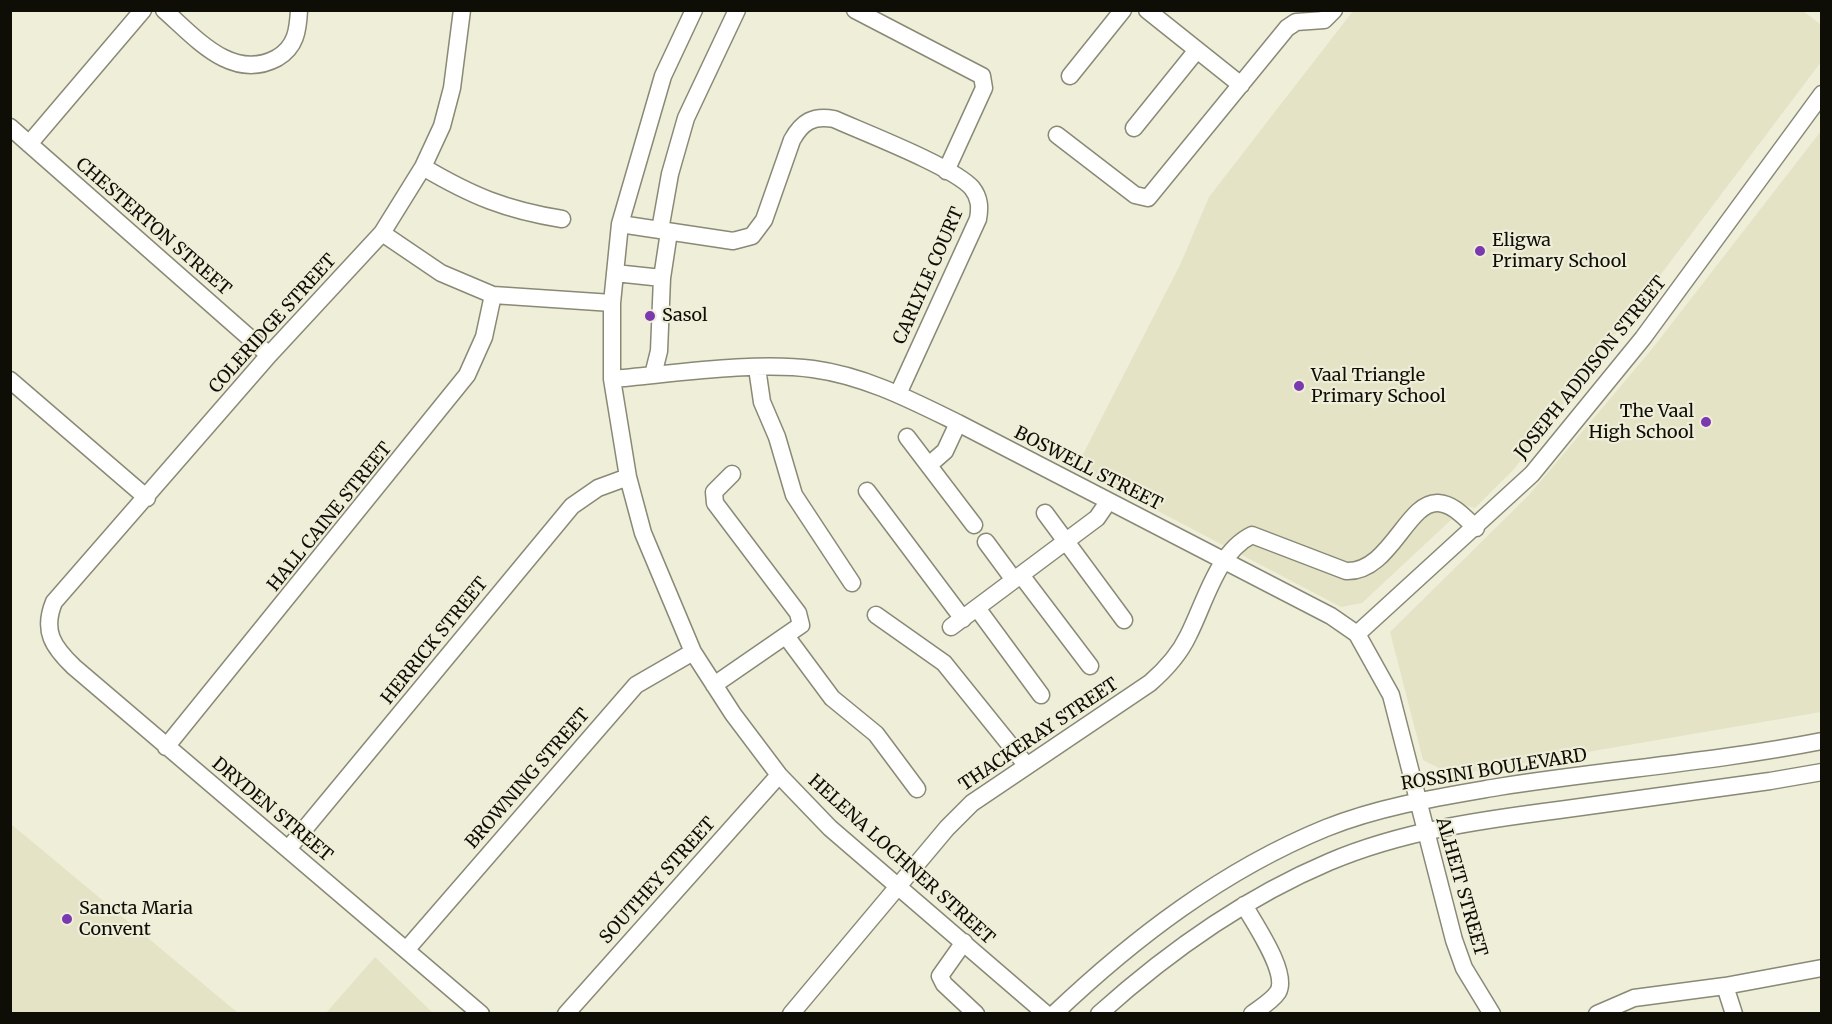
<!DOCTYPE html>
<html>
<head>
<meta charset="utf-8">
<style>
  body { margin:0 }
  #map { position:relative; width:1832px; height:1024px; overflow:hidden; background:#efeed9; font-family:Merriweather,serif }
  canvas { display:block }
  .frame { position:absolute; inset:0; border:12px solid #0e0e07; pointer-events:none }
</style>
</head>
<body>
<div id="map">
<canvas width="1832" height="1024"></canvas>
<div class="frame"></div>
</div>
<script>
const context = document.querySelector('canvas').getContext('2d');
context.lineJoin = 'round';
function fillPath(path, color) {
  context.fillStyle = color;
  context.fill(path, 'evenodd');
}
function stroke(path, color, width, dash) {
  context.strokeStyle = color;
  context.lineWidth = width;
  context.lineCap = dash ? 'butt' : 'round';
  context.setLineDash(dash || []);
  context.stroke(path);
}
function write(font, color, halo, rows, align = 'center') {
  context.font = font + ' Merriweather,serif';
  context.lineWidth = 4.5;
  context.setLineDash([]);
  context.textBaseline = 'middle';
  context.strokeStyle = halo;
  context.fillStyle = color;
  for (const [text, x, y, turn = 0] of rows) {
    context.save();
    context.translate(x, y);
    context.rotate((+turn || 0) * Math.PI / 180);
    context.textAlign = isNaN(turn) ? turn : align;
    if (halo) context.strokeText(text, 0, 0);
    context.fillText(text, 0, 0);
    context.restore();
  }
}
fillPath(new Path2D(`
  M1802,10L1821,25V62L1514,469L1475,508L1459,504L1448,514L1452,519L1362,603L1341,607L1076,468L1180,265L1209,197L1353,11Z
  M1821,131V712L1453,775L1423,760L1390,632L1528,496L1652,349Z
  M11,824L238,1013H11Z
  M375,957L433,1013H326Z`), '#e4e3c6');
const minor = new Path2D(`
  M164,10C196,38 232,82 277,58C296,47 298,30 299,10
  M462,10L452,88L442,126L423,167L382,233L269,355L54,602C42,631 53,647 74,667L481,1014
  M694,10L663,76L620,224L612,303V379L628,477L643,533L693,652L733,714L779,775L830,828L1046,1014
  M855,10L982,76L984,88L946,171
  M1147,10L1241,85
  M1070,76L1123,10
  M10,127L269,355
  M1134,128L1197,50
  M1057,135L1135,195L1148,198L1287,28L1296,22L1324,20L1334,10
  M29,144L143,10
  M423,167C472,196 506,210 562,219
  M620,224L733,241L752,236L764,220L792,140C802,122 813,115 834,119C863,132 954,167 972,188C980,198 980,208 978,219L898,394
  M660,230L670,174L686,118L737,10
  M382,233L441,273L493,295L612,303
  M615,273L662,278L659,351L653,375
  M662,278L669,232
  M757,368L762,402L777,437L794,495L852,583
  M612,379C671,374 755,361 813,369C865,376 911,400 958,423L1331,616L1357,634L1391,695L1454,940L1464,968L1492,1014
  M10,380L147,498
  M907,437L974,525
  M929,465L945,451L958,423
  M867,491L963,619
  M1045,513L1124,620
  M986,542L1014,580
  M1021,575L1090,666
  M977,608L1041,695
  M876,615L944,663L1027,766
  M951,627L1097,518L1108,502
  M1357,634L1532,474L1643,338L1822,94
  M786,636L832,698L876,734L917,789
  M714,685L801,625L798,613L715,503L714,492L732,474
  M166,747L467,375L484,337L493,295
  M288,849L572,506L598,488L628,477
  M1244,905C1254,923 1289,973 1278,992C1272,1001 1260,1008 1252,1014
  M964,942L940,976L944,984L976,1014
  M407,949L636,685L693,652
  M1725,986L1734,1014
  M566,1014L779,775
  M791,1014L947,828L972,803L1150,683C1166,669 1179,655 1188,636C1205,603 1217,552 1252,535L1346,571C1390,573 1407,501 1438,503C1454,504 1465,518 1476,528
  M1054,1014C1134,938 1223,870 1326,828C1381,806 1440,797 1498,787C1605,770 1715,762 1822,741
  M1099,1014C1168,952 1244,898 1329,862C1402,831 1481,820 1559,810C1629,800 1700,791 1770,781L1822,772
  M1597,1014L1634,998L1725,986L1822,968`);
stroke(minor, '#898976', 19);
stroke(minor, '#fff', 16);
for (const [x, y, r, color] of [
  [1480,251,6,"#7a39ae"],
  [650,316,6,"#7a39ae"],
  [1299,386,6,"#7a39ae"],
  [1706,422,6,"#7a39ae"],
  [67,919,6,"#7a39ae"]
]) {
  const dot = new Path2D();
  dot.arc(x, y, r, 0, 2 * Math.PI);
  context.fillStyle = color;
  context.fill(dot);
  stroke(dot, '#efeed9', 2);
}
write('18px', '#0e0e07', '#efeed9', [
  ["CHESTERTON STREET",153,227,41],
  ["CARLYLE COURT",929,276,-66],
  ["COLERIDGE STREET",273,324,-48],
  ["JOSEPH ADDISON STREET",1591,368,-51],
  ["BOSWELL STREET",1088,469,27],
  ["HALL CAINE STREET",330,517,-51],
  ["HERRICK STREET",435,641,-51],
  ["THACKERAY STREET",1039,735,-34],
  ["ROSSINI BOULEVARD",1494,770,-9],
  ["BROWNING STREET",528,779,-49],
  ["DRYDEN STREET",272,810,40],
  ["HELENA LOCHNER STREET",901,860,42],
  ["SOUTHEY STREET",658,881,-48],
  ["ALHEIT STREET",1461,887,74]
]);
write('18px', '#0e0e07', '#efeed9', [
  ["Eligwa",1492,241],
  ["Primary School",1492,262],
  ["Sasol",662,316],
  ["Vaal Triangle",1311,376],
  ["Primary School",1311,397],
  ["The Vaal",1694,412,"right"],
  ["High School",1694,433,"right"],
  ["Sancta Maria",79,909],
  ["Convent",79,930]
], 'left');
</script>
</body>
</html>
